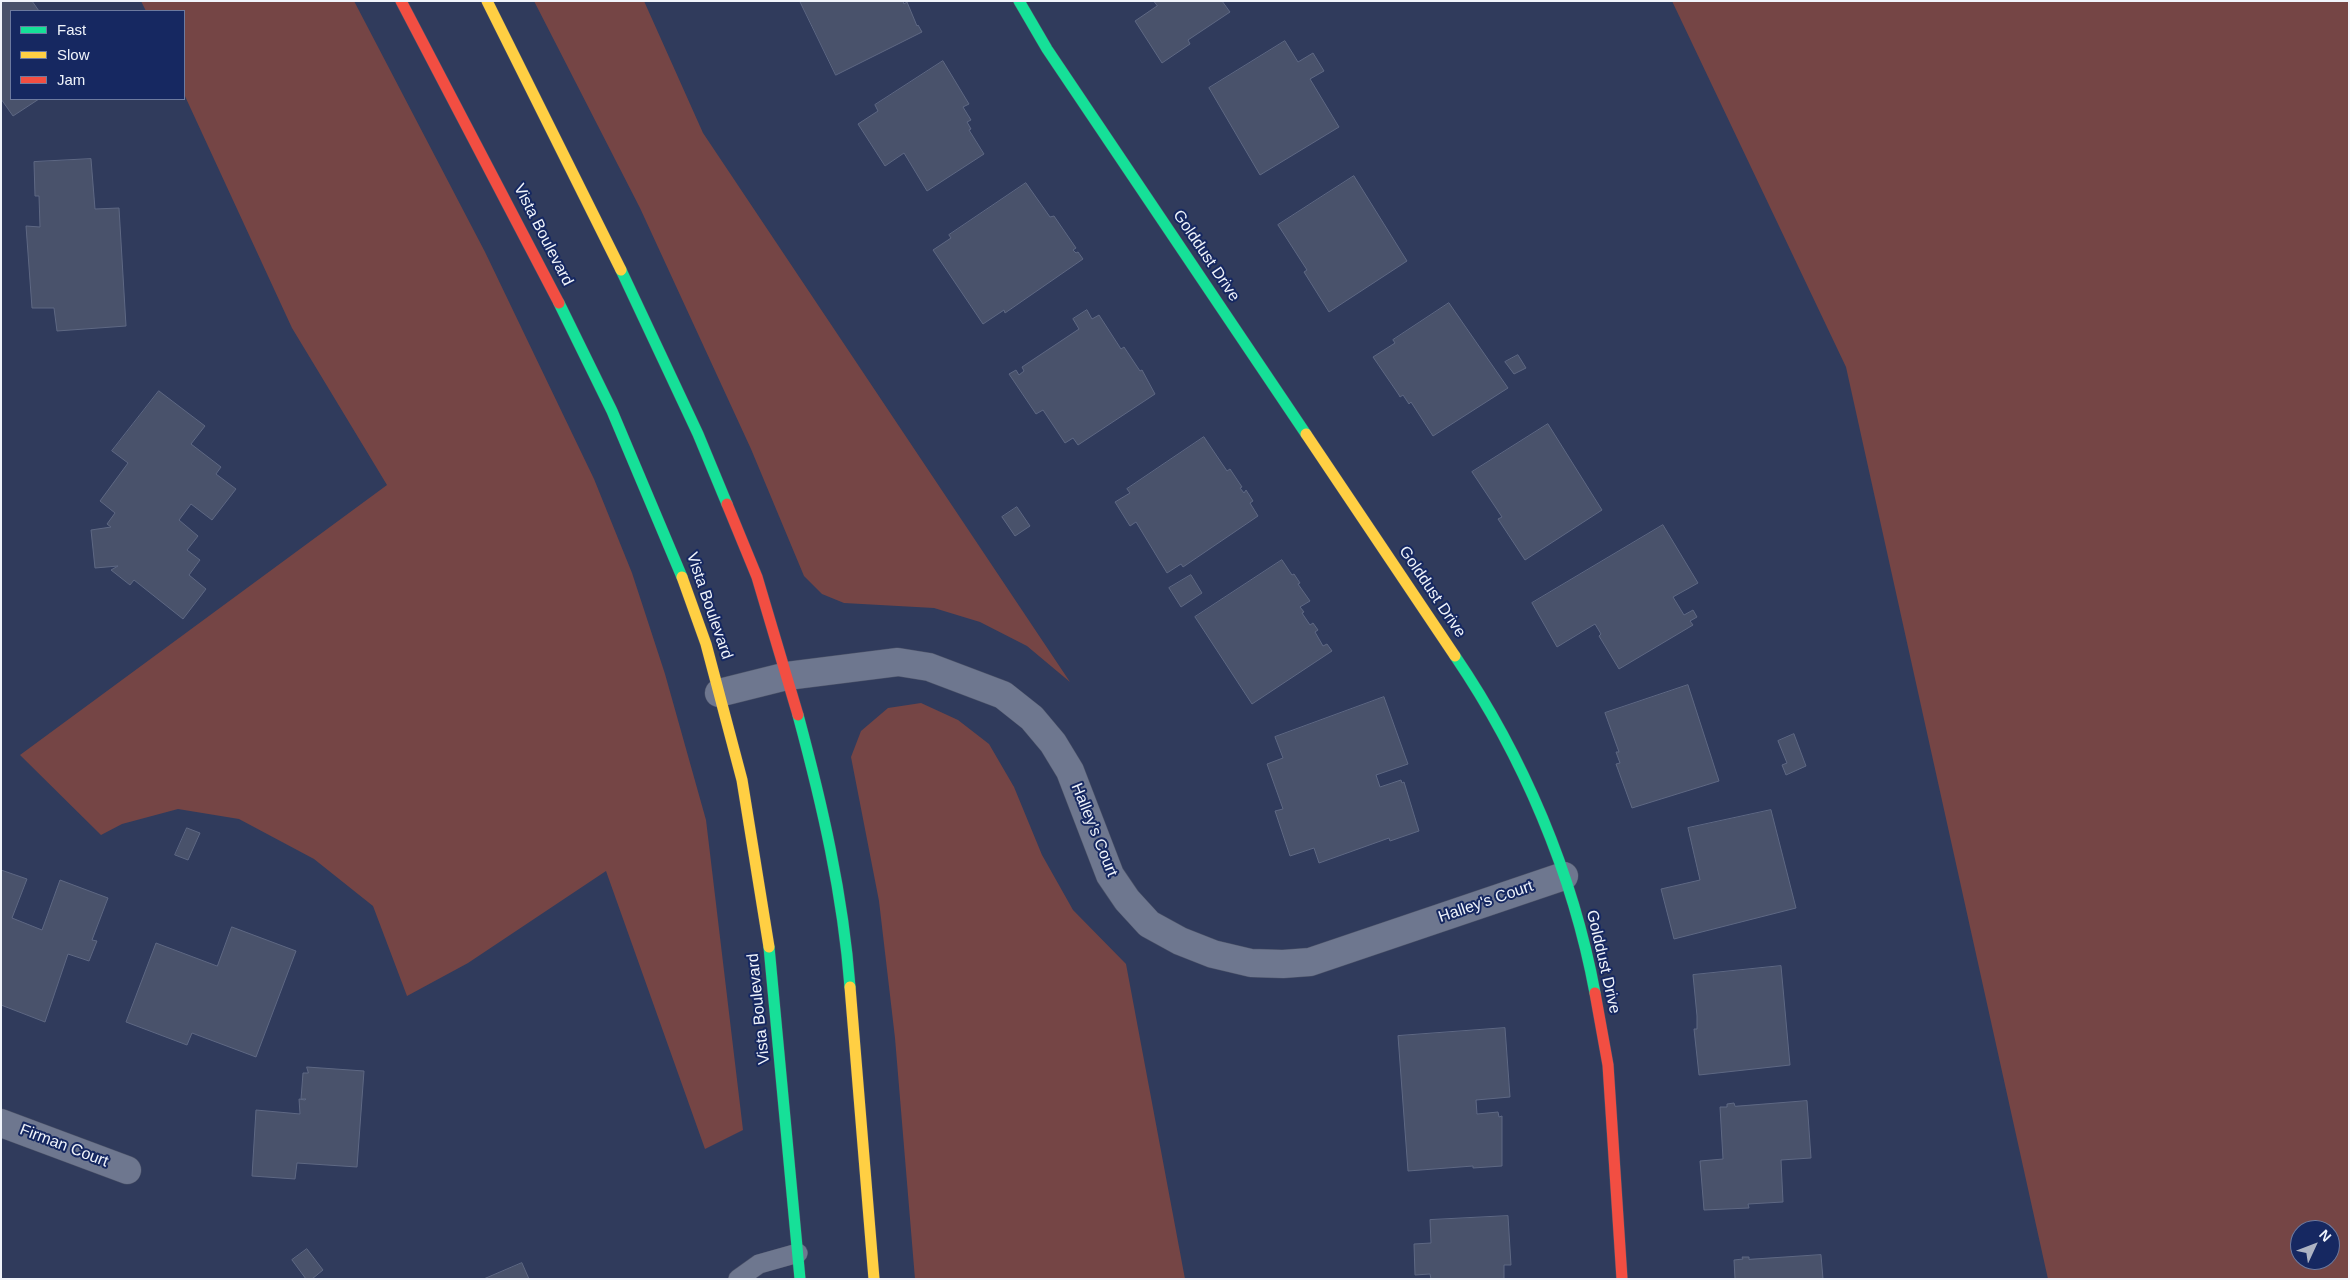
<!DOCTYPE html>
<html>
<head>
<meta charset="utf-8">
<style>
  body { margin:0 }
  #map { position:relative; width:2350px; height:1280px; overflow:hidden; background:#303b5c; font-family:Helvetica,sans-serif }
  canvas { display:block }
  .frame { position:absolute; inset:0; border:2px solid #f0f4fb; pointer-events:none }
  .legend { position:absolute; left:10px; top:10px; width:175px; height:90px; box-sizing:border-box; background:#162861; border:1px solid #6d7a9f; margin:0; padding:6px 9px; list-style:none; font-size:15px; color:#f0f4fb }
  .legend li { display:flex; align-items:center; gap:10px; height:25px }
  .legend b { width:25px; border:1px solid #6d7a9f }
  .north { position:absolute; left:2290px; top:1220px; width:50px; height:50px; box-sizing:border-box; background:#162861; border:1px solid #6d7a9f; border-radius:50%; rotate:47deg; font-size:14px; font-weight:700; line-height:20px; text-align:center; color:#f0f4fb }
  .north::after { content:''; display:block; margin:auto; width:18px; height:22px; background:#adb3c3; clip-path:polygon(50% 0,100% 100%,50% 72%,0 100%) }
</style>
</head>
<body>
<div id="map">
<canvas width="2350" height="1280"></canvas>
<div class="frame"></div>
<ul class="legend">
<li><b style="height:6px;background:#16e098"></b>Fast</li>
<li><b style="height:6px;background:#ffcf43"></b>Slow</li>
<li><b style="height:6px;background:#f24e42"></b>Jam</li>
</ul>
<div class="north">N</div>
</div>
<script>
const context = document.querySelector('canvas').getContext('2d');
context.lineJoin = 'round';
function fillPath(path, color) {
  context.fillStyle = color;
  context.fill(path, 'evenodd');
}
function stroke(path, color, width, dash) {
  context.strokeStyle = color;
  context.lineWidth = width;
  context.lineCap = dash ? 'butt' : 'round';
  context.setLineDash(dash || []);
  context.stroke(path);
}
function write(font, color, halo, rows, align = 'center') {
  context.font = font + ' Helvetica,sans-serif';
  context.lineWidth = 4;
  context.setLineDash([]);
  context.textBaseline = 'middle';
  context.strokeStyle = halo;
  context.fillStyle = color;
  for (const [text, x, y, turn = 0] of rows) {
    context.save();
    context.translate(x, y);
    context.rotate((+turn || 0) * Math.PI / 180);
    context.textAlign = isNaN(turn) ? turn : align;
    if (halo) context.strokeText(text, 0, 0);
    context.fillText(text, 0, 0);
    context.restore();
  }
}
fillPath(new Path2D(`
  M141,1H354L485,252L594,479L632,573L665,674L706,820L743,1130L705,1149L606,871L468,963L407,996L373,906L314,859L239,819L178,809L122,824L101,835L20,755L387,485L292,328L184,94V11H146Z
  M534,1H644L703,133L1070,682L1027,646L980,622L934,608L844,603L822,594L804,576L751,449L640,208Z
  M1672,1H2349V1279H2048L1846,367ZM2300,1230H2330V1260H2300Z
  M921,703L958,720L989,744L1014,787L1042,855L1073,910L1126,964L1185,1279H915L895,1038L879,901L851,757L861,731L888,708Z`), '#754545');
const building = new Path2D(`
  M1,1H32L39,11H11V99H39L13,116L1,99Z
  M800,1H903L904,4L907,2L917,26L918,25L922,32L836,75Z
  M1154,1H1222L1230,12L1188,40L1190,44L1162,63L1135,21L1157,6Z
  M1285,41L1298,62L1313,53L1324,71L1310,79L1339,127L1260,175L1209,88Z
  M943,61L969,104L963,107L971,120L967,122L971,129L969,130L984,154L927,191L904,153L885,166L858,124L878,111L875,105Z
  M91,159L95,209L119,208L126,326L57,331L54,308H32L26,226L40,227L39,196H35L34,162Z
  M1354,176L1407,261L1329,312L1304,272L1307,270L1278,225Z
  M1026,183L1050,217L1054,216L1076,248L1073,250L1076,253L1078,252L1083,259L1005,313L1004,310L983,324L933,250L951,238L949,235Z
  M1449,303L1508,388L1433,436L1411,402L1409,404L1403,395L1400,397L1399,395L1373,357L1395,343L1393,340Z
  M1087,310L1092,319L1099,315L1121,349L1124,347L1140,371L1142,370L1155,394L1078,445L1073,438L1065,443L1043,410L1036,414L1009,374L1016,370L1019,375L1024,371L1022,367L1079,329L1073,319Z
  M1518,355L1526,368L1514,374L1505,362Z
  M159,391L205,426L191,444L221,467L216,474L236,489L212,520L191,504L179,520L198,536L187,550L200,560L189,575L206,589L183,619L134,580L130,585L111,570L118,566L95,568L91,530L111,527L107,524L115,513L100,501L128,463L112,451Z
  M1548,424L1602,510L1525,560L1498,519L1502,517L1472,472Z
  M1204,437L1227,471L1230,469L1242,487L1240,488L1244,493L1246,490L1253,501L1250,503L1258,516L1183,567L1181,564L1167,573L1136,522L1130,526L1115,502L1130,493L1127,489Z
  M1017,507L1030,526L1015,536L1002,517Z
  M1663,525L1698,583L1673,597L1684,615L1693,610L1697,617L1690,621L1693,625L1619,669L1599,636L1601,634L1595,624L1557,647L1532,603Z
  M1282,560L1292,575L1294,574L1300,583L1298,584L1310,601L1300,607L1304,612L1302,613L1310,625L1313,623L1318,630L1315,632L1323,646L1327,644L1332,651L1252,704L1195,617Z
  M1191,575L1202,593L1181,607L1169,588Z
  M1688,685L1719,781L1632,808L1616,764L1620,763L1616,752H1619L1605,713Z
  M1384,697L1408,764L1376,775L1380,787L1401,780L1402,783L1404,782L1419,831L1390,841L1389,838L1319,863L1314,848L1290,856L1275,811L1283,809L1267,764L1283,758L1275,737Z
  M1794,734L1806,766L1786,775L1782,765L1787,763L1778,741Z
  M1771,810L1796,908L1674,939L1661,889L1700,880L1688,828Z
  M187,828L200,833L188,860L175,855Z
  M1,870L27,879L12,918L42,930L60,880L108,898L92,940L97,941L89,961L68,954L45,1022L1,1005Z
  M232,927L296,951L256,1057L192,1033L187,1045L126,1022L156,943L217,966Z
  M1781,966L1790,1065L1699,1075L1694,1029H1697V1016L1693,975Z
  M1505,1028L1510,1097L1476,1100L1477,1114L1498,1112L1499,1117L1502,1116V1166L1473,1168V1166L1408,1171L1398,1036Z
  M307,1067L364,1071L357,1167L297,1163L295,1179L252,1176L256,1110L300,1114L299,1099L305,1100L306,1099H301L303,1073H308Z
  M1807,1101L1811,1158L1781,1160L1783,1202L1748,1204L1749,1208L1704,1210L1700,1161L1723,1159L1720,1107H1727V1104L1734,1103L1735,1106Z
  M1508,1216L1511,1265H1504V1279H1431L1430,1274L1415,1275L1414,1244L1431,1243L1430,1220Z
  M307,1249L323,1270L312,1279H306L292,1260Z
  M1821,1255L1823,1279H1735L1734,1260L1743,1259L1742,1257H1749V1259Z
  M522,1263L529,1279H484Z`);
fillPath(building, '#49526b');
stroke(building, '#5e6883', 1);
const lane = new Path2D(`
  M738,1279L759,1264L798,1253`);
const street = new Path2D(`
  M719,693L787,676L898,662L929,667L1003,695L1032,718L1053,743L1070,771L1110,875L1127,900L1149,924L1180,941L1213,954L1251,963L1283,964L1310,962L1564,876
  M1,1123L127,1170`);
const fast = new Path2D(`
  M1019,1L1047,49L1306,434
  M621,270L698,434L727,504
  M559,303L612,411L682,577
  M1455,656C1523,756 1573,874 1595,993
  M798,715C822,804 843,894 850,987
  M769,947L800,1279`);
const slow = new Path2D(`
  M487,1L621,270
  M1306,434L1455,656
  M682,577L706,644L742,780L769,947
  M850,987L874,1279`);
const jam = new Path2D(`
  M401,1L559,303
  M727,504L757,577L798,715
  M1595,993L1608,1065L1622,1279`);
stroke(lane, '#4b5268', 20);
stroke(street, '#4b5268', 29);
stroke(fast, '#4b5268', 12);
stroke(slow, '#4b5268', 12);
stroke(jam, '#4b5268', 12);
stroke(lane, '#6e778f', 19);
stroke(street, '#6e778f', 28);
stroke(fast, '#16e098', 11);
stroke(slow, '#ffcf43', 11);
stroke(jam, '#f24e42', 11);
write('16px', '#f0f4fb', '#162861', [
  ["Vista Boulevard",543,235,63],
  ["Golddust Drive",1206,256,56],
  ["Golddust Drive",1432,592,56],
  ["Vista Boulevard",709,606,71],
  ["Halley's Court",1094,830,68],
  ["Halley's Court",1486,902,-19],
  ["Golddust Drive",1603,962,77],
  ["Vista Boulevard",759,1009,-96],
  ["Firman Court",64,1146,21]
]);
</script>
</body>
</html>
